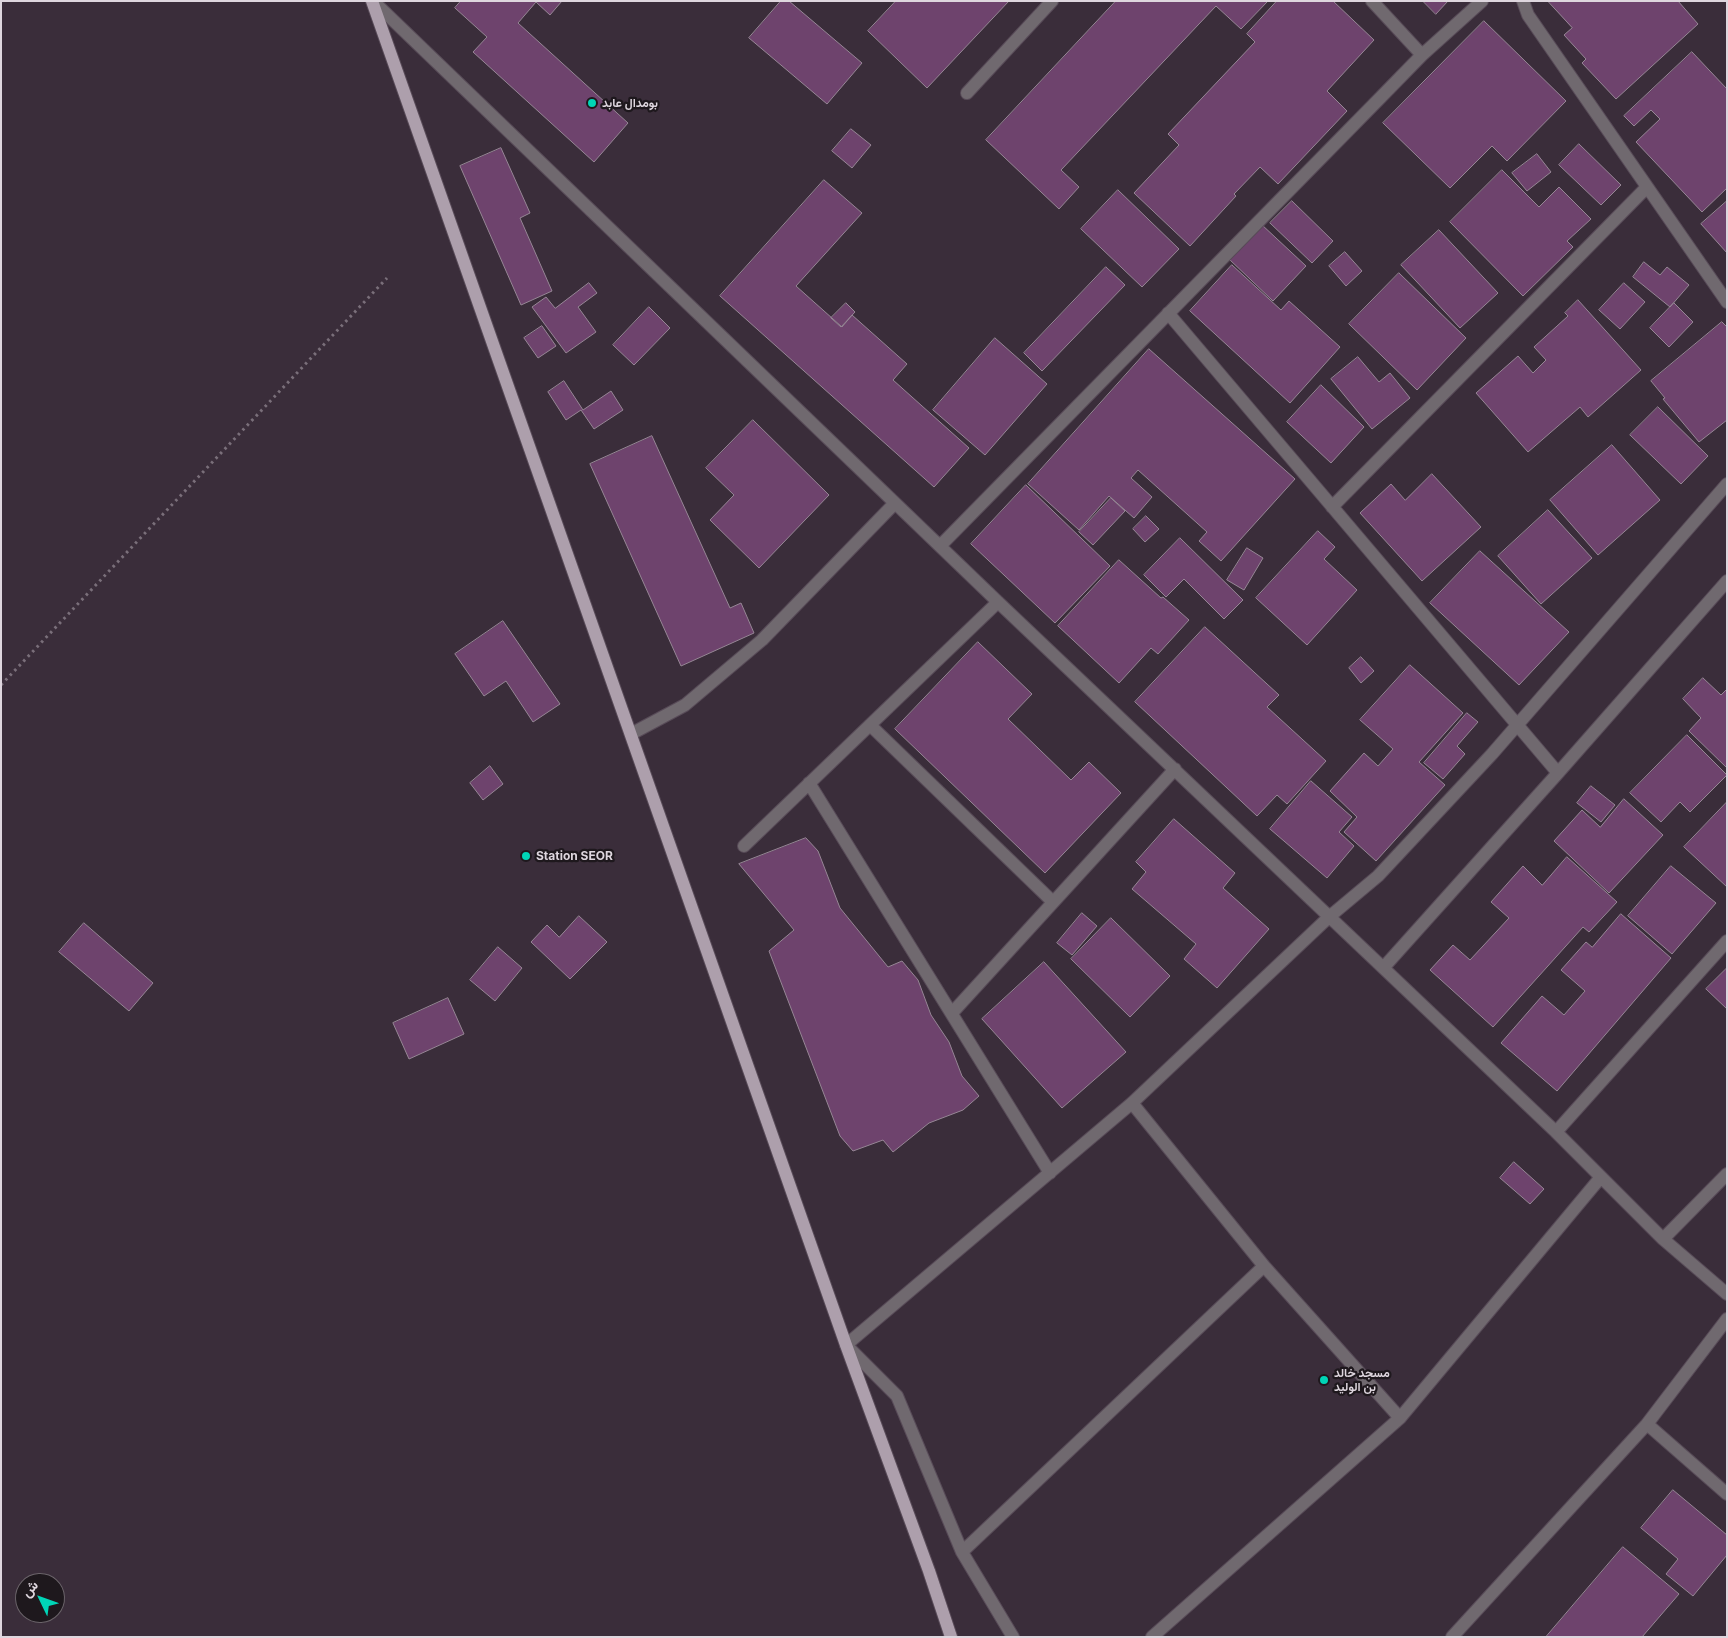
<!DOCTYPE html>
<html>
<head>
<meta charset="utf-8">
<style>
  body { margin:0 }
  #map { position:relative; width:1728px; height:1638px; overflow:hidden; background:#3a2d3a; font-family:Inter,Vazirmatn,sans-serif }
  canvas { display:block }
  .frame { position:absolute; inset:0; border:2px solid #ded6de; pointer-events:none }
  .north { position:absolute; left:15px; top:1573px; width:50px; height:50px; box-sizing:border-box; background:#1e181d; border:1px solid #6b646a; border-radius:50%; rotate:312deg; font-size:14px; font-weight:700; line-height:20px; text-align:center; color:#ded6de }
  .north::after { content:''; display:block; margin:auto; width:18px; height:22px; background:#00d5b7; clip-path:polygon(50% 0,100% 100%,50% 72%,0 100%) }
</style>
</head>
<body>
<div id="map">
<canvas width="1728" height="1638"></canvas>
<div class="frame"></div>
<div class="north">ش</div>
</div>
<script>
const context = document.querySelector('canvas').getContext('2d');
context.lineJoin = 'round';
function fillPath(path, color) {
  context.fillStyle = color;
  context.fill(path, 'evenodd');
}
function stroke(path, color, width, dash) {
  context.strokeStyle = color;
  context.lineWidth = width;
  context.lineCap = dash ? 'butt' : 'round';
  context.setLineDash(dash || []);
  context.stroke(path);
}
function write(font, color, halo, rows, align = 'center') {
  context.font = font + ' Inter,Vazirmatn,sans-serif';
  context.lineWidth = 4.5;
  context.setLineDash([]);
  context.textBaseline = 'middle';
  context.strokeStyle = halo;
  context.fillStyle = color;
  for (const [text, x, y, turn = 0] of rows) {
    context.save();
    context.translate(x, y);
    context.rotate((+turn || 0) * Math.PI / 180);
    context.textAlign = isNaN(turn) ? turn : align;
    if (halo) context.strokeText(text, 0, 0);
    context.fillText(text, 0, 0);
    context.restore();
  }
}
const building = new Path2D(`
  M461,1H562L550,15L536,2L518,23L628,123L594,162L473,52L487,37L455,8Z
  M781,1H789L862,63L827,104L749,38Z
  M896,1H1009L927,88L868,31Z
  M1116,1H1268L1241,29L1216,6L1061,170L1079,187L1059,209L986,140Z
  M1277,1H1333L1374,40L1327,91L1347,111L1278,184L1260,167L1234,194L1236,196L1190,246L1134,193L1179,145L1168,134L1255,42L1247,34Z
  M1423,1H1448L1436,14Z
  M1548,1H1678L1698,24L1616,99L1582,63L1586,59L1564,35L1572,28Z
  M1484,21L1566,101L1507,161L1492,146L1450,188L1383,123Z
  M1692,52L1727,89V188L1702,212L1636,142L1660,119L1651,110L1634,126L1624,116Z
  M851,129L871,145L852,168L832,151Z
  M1579,144L1621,185L1601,205L1559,165Z
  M501,148L530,213L520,218L552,291L521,305L460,166Z
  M1537,154L1551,172L1527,191L1512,173Z
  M1502,170L1539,207L1559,187L1591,219L1567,241L1573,247L1523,296L1450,222Z
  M824,180L862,213L796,286L842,327L852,315L907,364L893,380L969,448L934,487L720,296Z
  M1118,190L1179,249L1142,287L1081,229Z
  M1292,201L1333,241L1312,263L1270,223Z
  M1727,201V253L1701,224Z
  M1261,224L1306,266L1273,301L1229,259Z
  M1439,230L1498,293L1460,328L1401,265Z
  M1345,252L1362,271L1346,286L1329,266Z
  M1644,262L1660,275L1667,267L1689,285L1670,307L1633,277Z
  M1232,265L1281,310L1289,301L1340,347L1290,403L1190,311Z
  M1106,267L1125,285L1042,371L1024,353Z
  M1399,273L1466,338L1417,390L1349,324Z
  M589,283L597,293L578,307L596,332L566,353L532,307L546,297L555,308Z
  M1624,283L1645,302L1620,329L1599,310Z
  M1578,300L1641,370L1588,417L1580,407L1528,452L1476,393L1518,356L1533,373L1546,360L1534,347L1568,316L1565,313Z
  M846,303L855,312L841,327L831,318Z
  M1674,303L1693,322L1669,347L1650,328Z
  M649,307L670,328L634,365L613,345Z
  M1722,322L1727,327V420L1699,442L1663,399L1665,398L1651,381Z
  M542,326L556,346L538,358L524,338Z
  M995,338L1047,384L985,455L933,410Z
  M1149,349L1295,479L1221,561L1199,541L1207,532L1138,470L1131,478L1152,497L1134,518L1109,496L1079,530L1028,484Z
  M1358,357L1379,382L1390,373L1410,398L1372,429L1331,379Z
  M564,381L583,410L611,391L623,410L594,429L581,410L566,420L548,392Z
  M1321,385L1364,427L1331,463L1287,422Z
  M1658,407L1708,456L1681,484L1630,435Z
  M753,420L829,495L759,568L710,520L734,495L706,468Z
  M652,436L730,608L741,603L754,633L681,666L590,464Z
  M1612,445L1660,500L1598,555L1550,500Z
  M1432,474L1481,527L1422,581L1360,513L1391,484L1405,500Z
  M1026,485L1110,566L1055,623L971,544Z
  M1111,498L1125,511L1093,545L1079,532Z
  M1548,510L1592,558L1541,604L1498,556Z
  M1146,516L1159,529L1145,542L1133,529Z
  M1318,531L1335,547L1324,559L1357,590L1307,645L1256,598Z
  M1180,538L1243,600L1224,619L1184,579L1166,597L1144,575Z
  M1247,548L1263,558L1244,590L1227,580Z
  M1480,551L1569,632L1519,685L1430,603Z
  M1119,560L1161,598L1163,597L1189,620L1158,654L1151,648L1119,683L1058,626Z
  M503,621L560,704L533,722L506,681L484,696L455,654Z
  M1205,627L1279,695L1267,707L1326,761L1287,804L1277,795L1257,816L1135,702Z
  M978,642L1032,694L1008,719L1071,780L1089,762L1121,793L1045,873L895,729Z
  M1361,657L1374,671L1361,683L1349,668Z
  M1410,665L1463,713L1419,762L1445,785L1376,861L1344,832L1357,817L1330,791L1364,753L1378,766L1393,749L1360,720Z
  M1703,678L1721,695L1727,689V768L1689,731L1701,718L1683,699Z
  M1467,713L1478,722L1457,746L1465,754L1443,779L1424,763Z
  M1687,735L1727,775L1690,812L1680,802L1661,822L1630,793Z
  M490,766L503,784L483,800L470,783Z
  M1311,781L1352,817L1339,832L1354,846L1327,878L1270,829Z
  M1591,786L1615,805L1601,822L1577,803Z
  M1624,799L1663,835L1609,893L1554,841L1582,810L1600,827Z
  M1727,802V887L1684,847Z
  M1174,819L1235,873L1223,888L1269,929L1217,988L1184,959L1196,944L1132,889L1146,872L1136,862Z
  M806,838L818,851L840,908L888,967L902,961L918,980L931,1015L949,1042L962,1076L979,1096L963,1110L929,1123L893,1152L883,1140L853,1151L840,1136L769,951L794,930L739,864Z
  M1567,857L1617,902L1589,932L1583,927L1493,1027L1430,970L1453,945L1470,960L1509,918L1491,902L1523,866L1542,885Z
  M1671,866L1716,903L1672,954L1628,916Z
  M1082,913L1097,926L1072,955L1057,943Z
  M1621,914L1671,958L1557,1091L1501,1043L1542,996L1564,1015L1585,991L1561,970L1586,942L1592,947Z
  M579,916L607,942L570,979L531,942L547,925L559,937Z
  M1111,918L1170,976L1130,1017L1071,959Z
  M84,923L153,983L129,1011L59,952Z
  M498,947L522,968L495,1001L470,980Z
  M1044,962L1126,1052L1062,1108L982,1019Z
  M1727,968V1009L1706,989Z
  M448,998L464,1034L409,1059L393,1023Z
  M1514,1162L1544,1189L1530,1204L1500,1178Z
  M1673,1490L1727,1535V1555L1693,1596L1666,1574L1678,1559L1641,1528Z
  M1623,1547L1679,1594L1642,1637H1546Z`);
fillPath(building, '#6e436d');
stroke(building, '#968695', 1);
const minor = new Path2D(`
  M373,1L998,602L1556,1132L1663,1239L1727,1294
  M1372,1L1422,55
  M1523,1L1528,15L1727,302
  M967,93L1052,1
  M1168,313L1558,773
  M1332,507L1647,187
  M940,546L1381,97L1422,55L1482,1
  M870,725L1053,902
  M631,734L685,705L762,640L895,503
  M809,783L1050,1173
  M744,846L998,602
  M1384,967L1558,773L1727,581
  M952,1013L1175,769
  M1132,1103L1264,1266L1400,1418
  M1556,1132L1727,941
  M1663,1239L1727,1174
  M1727,1319L1647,1424L1727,1494
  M962,1552L1264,1266
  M1013,1637L962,1552L897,1396L846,1345L1132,1103L1329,917L1378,876L1492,754L1727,484
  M1152,1637L1400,1418L1601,1177
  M1452,1637L1647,1424`);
const major = new Path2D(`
  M372,1L846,1345L929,1571L951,1637`);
stroke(minor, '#584b58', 14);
stroke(major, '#584b58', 14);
stroke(new Path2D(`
  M1,685L387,278`), '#7a6f7a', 3, [2.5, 4]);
stroke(minor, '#70696f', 12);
stroke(major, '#ad9fac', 12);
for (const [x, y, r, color] of [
  [592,103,5,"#00d5b7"],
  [526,856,5,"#00d5b7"],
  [1324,1380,5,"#00d5b7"]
]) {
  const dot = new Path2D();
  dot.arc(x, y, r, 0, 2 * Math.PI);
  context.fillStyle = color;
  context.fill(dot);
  stroke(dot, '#1e181d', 2);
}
write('bold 12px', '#ded6de', '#1e181d', [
  ["بومدال عابد",602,103],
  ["Station SEOR",536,856],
  ["مسجد خالد",1334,1373],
  ["بن الوليد",1334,1387]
], 'left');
</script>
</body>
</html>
